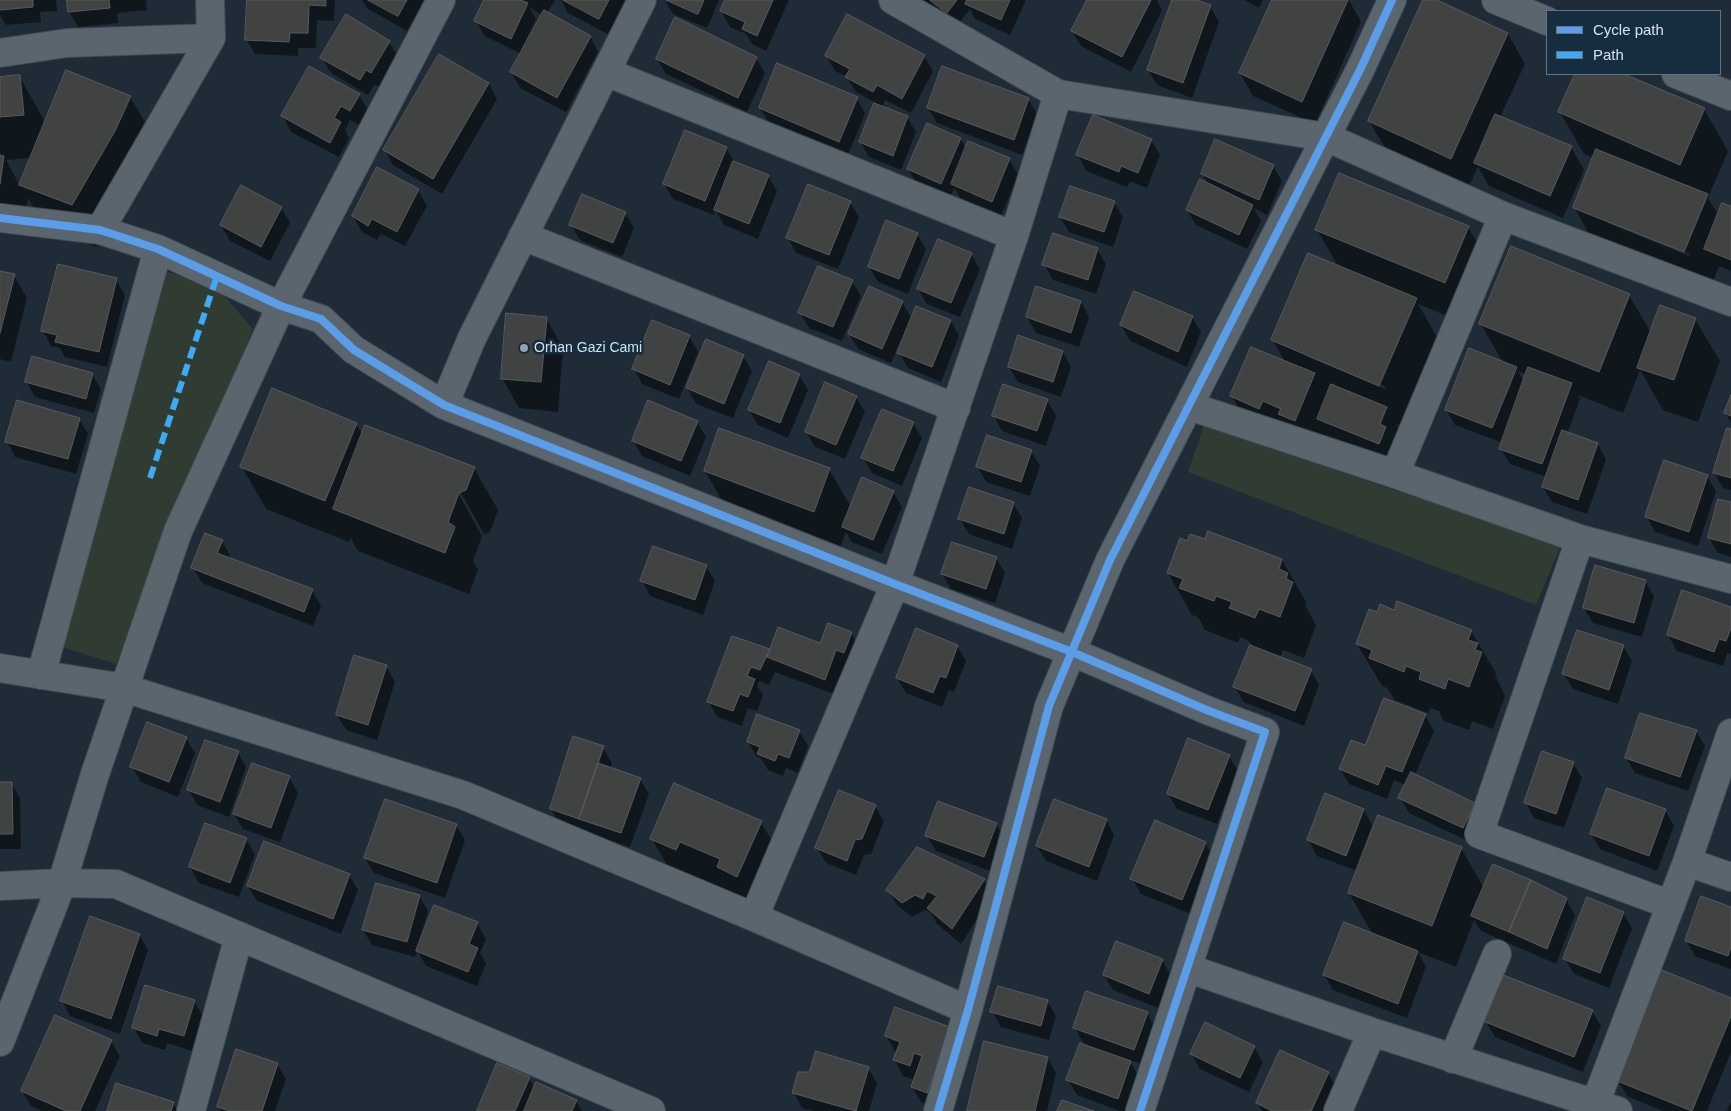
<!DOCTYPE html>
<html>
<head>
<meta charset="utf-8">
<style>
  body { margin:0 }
  #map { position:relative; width:1731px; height:1111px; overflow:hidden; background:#1f2b36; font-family:Helvetica,sans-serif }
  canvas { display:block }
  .legend { position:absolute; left:1546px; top:10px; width:175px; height:65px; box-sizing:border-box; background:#162c3f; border:1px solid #627485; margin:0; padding:6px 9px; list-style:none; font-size:15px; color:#d4e1ee }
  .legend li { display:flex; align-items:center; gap:10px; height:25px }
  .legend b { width:25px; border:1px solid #627485 }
</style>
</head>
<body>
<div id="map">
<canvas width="1731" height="1111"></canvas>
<ul class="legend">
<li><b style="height:6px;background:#5a9eea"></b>Cycle path</li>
<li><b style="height:6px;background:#3fa9f5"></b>Path</li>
</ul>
</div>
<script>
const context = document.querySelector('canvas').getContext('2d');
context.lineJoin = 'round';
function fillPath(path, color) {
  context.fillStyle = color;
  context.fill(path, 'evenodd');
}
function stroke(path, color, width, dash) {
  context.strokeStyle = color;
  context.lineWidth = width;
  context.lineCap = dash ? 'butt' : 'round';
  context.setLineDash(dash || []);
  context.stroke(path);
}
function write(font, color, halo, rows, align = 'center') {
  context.font = font + ' Helvetica,sans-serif';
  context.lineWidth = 5;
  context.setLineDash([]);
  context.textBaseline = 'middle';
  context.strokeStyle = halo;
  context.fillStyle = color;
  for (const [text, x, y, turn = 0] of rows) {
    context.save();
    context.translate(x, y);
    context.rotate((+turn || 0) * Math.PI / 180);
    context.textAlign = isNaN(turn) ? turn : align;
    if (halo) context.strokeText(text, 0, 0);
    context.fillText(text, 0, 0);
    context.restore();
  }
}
fillPath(new Path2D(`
  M167,272L214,284L253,329L116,664L62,647Z
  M1204,425L1393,490L1562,543L1536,605L1188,472Z`), '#303b31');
fillPath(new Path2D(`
  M0,0H56L57,11L40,12L41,22L6,25L0,15Z
  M68,0H146L147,10L117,13L118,23L78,27L69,11Z
  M248,0H335L334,21L317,20L316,48H298V56L255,54L246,39Z
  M362,0H424L407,31L368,9Z
  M486,0H555L547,13L590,36L598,52L566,112L520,88L511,72L521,54L485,36L476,21ZM529,7L542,15L523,51L521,50L536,19Z
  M561,0H626L608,34L568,13Z
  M665,0H719L707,28L673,14Z
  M727,0H789L766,51L752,44L746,34L730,27L721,11Z
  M921,0H1026L1010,35L975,19L970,9L956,27Z
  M1088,0H1157L1162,10L1131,72L1081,46L1072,31Z
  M1173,0H1193L1210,6L1219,22L1192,98L1157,85L1148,70Z
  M1244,0H1263L1259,8Z
  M1273,0H1349L1361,22L1315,124L1253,96L1240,73Z
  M1425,0H1434L1508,34L1525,64L1500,117L1571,147L1584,170L1563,218L1489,186L1478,167L1468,188L1387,151L1369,121Z
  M389,42L398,57L380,87L375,84L368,95L331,73L322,58Z
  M440,56L489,84L497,99L442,194L393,165L385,150Z
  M826,56H924L933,71L911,113L885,100L882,107L907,117L916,132L901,170L869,157L860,142L876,103L856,92L846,76L835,71Z
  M756,58L765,73L747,112L666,74L657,59Z
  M67,72L130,97L155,139L139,174L96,247L45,227L28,198L23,232L0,228V78L19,76L43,118L44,127ZM32,158L20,186L6,160Z
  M1576,74H1621L1704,109L1728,151L1708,198L1719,216L1731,207V271L1719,266L1708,294L1598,250L1574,207L1594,158L1584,154L1560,112ZM1608,220L1690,254L1689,256L1608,223Z
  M359,95L368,110L359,125L350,120L345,130L349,138L339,157L291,132L283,116Z
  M857,98L865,114L847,157L769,123L760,108Z
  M1028,99L1037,114L1022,155L937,123L928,108Z
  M961,139L966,149L1009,159L1018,175L1001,216L961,199L954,188L950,199L917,184L908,169Z
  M1151,140L1160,155L1147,188L1130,181L1127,187L1086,171L1078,155Z
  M726,148L735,163L768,176L777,191L758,239L724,225L716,211L714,215L673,199L664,184Z
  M1273,166L1282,181L1267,215L1254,208L1261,221L1247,249L1196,225L1187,210L1209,185L1202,174Z
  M418,190L427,206L405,246L381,234L377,240L362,232L353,216Z
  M850,202L859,217L838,269L796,253L788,238Z
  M1114,202L1123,217L1113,247L1069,232L1060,217Z
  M281,207L290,223L270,261L230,241L221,225Z
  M625,213L634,228L622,257L580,240L571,225Z
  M1468,227L1492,269L1469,325L1418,304L1440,342L1404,427L1396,424L1411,450L1406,463L1256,438L1232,396L1285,362L1272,339L1338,266L1317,230ZM1306,353L1386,387L1385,389L1306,356Z
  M917,234L926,249L908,294L878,282L869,267Z
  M1097,249L1106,264L1096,294L1053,280L1044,264Z
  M971,254L980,269L960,317L927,304L918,289Z
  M0,272L14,275L27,298L11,362L0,359Z
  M116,280L125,295L107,367L65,357L60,348L51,346L43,331Z
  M852,281L861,296L842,341L809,328L800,313Z
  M1629,295L1651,333L1695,319L1720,361L1698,422L1663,410L1640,370L1623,413L1578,395L1580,399L1567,434L1598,444L1606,460L1587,514L1552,502L1543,487L1547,477L1510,464L1501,449L1503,443L1455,425L1446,409L1503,363L1481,324ZM1518,371L1527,375L1524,382Z
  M902,302L912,319L951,321L959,336L941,382L908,368L899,353L909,328H907L891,363L858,349L849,334Z
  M1081,302L1089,317L1079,347L1036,333L1027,317Z
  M1192,317L1201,332L1187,367L1130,341L1121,325Z
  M546,318L563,348L558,412L519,408L502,378Z
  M689,336L698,352L679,399L642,384L634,369Z
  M1063,352L1071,367L1061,397L1018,382L1009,367Z
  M743,356L752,371L733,418L696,404L687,388Z
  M92,374L101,389L94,413L35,397L26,381Z
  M799,375L808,390L788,438L758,425L749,410Z
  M856,397L865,412L845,459L815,447L806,432Z
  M1731,398V423L1726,413Z
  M1047,400L1056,416L1046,446L1002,431L994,416Z
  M79,419L88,434L76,474L15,457L7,441Z
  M697,422L706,437L690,476L642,456L633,440Z
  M913,423L922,438L902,486L872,473L863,458Z
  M356,424L363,435L474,468L498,510L490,532L484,534L461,493H458L482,536L473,561L478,570L469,594L358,551L351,538L349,542L266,509L242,467Z
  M1731,431V490L1723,488L1714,473Z
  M1031,451L1040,466L1030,496L986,482L977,466Z
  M829,469L851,507L893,492L902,507L882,554L852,542L846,532L838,553L729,513L705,471Z
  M1707,476L1716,491L1698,546L1655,532L1647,517Z
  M1013,503L1022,518L1012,549L969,534L960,519Z
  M1731,503V557L1718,553L1709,538Z
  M222,541L230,556L229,559L312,590L321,606L313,626L202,583L193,568Z
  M996,558L1005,573L995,603L951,589L942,574Z
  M1282,560L1306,602L1305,605L1316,625L1304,658L1283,650L1280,658L1311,670L1319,685L1304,726L1244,702L1235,687L1253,647L1249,641L1240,637L1238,643L1205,630L1198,617L1192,615L1168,573Z
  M706,566L715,581L703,615L650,596L642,581Z
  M1645,581L1654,596L1642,637L1593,623L1584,608Z
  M1731,608V654L1727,653L1723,666L1677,651L1668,635Z
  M1395,611L1471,631L1496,673L1495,675L1505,696L1493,729L1472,721L1469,730L1444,721L1439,711L1430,708L1428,713L1395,700L1387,688L1382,686L1357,644L1377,613Z
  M851,633L860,648L853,667L845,664L834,694L775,672L769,685L759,681L757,686L763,695L757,711L748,708L742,726L717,717L709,702L732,638L771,651L821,645Z
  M957,646L966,661L954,692L949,690L942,707L906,693L897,678Z
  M1623,646L1632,661L1618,704L1573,689L1564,674Z
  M386,666L395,682L377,740L346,730L337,715Z
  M1425,715L1434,731L1415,775L1474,804L1483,819L1472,843L1409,813L1400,798L1406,785L1394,780L1387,799L1349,784L1340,769L1366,747Z
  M799,731L808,746L798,773L786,768L783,776L768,770L761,758L757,757L748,742Z
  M1696,731L1705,746L1688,791L1635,773L1626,758Z
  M186,738L195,753L178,797L141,782L132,767Z
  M603,748L612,763L610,768L640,779L649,794L630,847L560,824L551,809Z
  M238,752L246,767L229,817L197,805L189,790Z
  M1229,756L1238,771L1217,824L1177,809L1168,793Z
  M1573,763L1582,778L1564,828L1534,818L1526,803Z
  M289,777L298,793L280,842L243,829L234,814Z
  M0,783H11L20,798L21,849H0Z
  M875,806L884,821L871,854L864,855L856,875L826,863L817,848Z
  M1364,810L1372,825L1355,870L1317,856L1308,840Z
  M1665,810L1674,826L1657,871L1600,849L1591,834Z
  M1106,820L1114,835L1097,881L1046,861L1037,846Z
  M761,822L785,864L762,918L676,881L652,839Z
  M996,824L1005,839L993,872L936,851L927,836Z
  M456,825L465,840L445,898L374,873L365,858Z
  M246,839L255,854L239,897L199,883L190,867Z
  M1205,843L1214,858L1191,914L1141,894L1132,878Z
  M1461,848L1484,888L1566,899L1575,915L1556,964L1481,931L1474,920L1456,967L1418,952L1426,967L1407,1018L1333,990L1324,975L1373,935L1349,893Z
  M349,875L358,890L341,934L257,901L248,886Z
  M984,880L992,896L961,944L937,924L931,913L925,910L912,917L897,905L888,890Z
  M419,896L428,911L419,941L477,923L486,939L480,953L486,964L477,986L426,966L417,950L415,957L372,945L363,930Z
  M1731,908V969L1695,956L1686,941Z
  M1623,913L1632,928L1609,988L1574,974L1565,959Z
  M140,935L148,950L120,1034L70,1016L62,1001Z
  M1162,960L1171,976L1158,1008L1113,990L1104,975Z
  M1731,1000V1052L1707,1111H1663L1627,1096L1618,1081Z
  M194,1001L203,1016L192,1051L167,1043L165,1050L142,1043L134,1028Z
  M1047,1001L1056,1016L1049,1040L1001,1027L992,1011Z
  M1592,1011L1601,1026L1583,1072L1495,1037L1486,1022Z
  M1147,1013L1156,1029L1143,1064L1129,1060L1139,1077L1127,1111H1120L1077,1095L1068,1080L1085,1046L1075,1028Z
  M950,1028L936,1108L921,1102L912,1087L915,1080L903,1076L895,1060L897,1052L895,1051L886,1036Z
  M111,1041L120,1056L95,1111H42L31,1106L22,1091Z
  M1254,1047L1263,1062L1249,1092L1200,1069L1191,1053Z
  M1048,1058L1056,1073L1047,1111H968Z
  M277,1064L286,1079L275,1111H221L219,1107Z
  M868,1068L877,1083L869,1111H813L802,1108L794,1093Z
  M1328,1073L1337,1088L1326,1111H1312L1326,1080H1324L1310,1111H1262L1257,1103Z
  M529,1078L535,1089L576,1101L582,1111H478Z
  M1731,1102V1111H1727Z
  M173,1103L178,1111H108Z`), '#0007');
const building = new Path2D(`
  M0,0H33V7L0,10Z
  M67,0H109L110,8L68,12Z
  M247,0H326V6L309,5L308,33H290L289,42L245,40Z
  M368,0H407L398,16Z
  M484,0H521L528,3L511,39L474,21Z
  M563,0H609L599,19Z
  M666,0H704L698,14Z
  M725,0H773L757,36L742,29L745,22L720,11Z
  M930,0H957L947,13Z
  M967,0H1010L1001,20L965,4Z
  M1087,0H1151L1122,57L1071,31Z
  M1172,0H1197L1211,5L1183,83L1147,70Z
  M1272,0H1348L1302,102L1239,73Z
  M1423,0H1437L1508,33L1451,159L1368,121Z
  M544,10L591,36L557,98L510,72Z
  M346,14L390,41L371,73L366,70L360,80L320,58Z
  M847,14L925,55L902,99L877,85L873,92L845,77L850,69L825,56Z
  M675,17L757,57L738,98L656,59Z
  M439,54L489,83L433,179L383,150Z
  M777,63L858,97L839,142L759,108Z
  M309,66L360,94L350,111L341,106L334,118L341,122L330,143L281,116Z
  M942,66L1029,98L1014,140L927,108Z
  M66,70L131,96L115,131L72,205L19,185Z
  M1575,74H1624L1705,108L1680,165L1558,112Z
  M20,75L24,115L0,117V77Z
  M874,103L908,116L893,156L859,142Z
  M1495,114L1572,146L1550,196L1474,163Z
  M1093,115L1152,139L1138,173L1121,166L1119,172L1076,155Z
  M927,123L961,138L941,184L907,169Z
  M685,130L727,147L705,201L663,184Z
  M1215,139L1274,165L1259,200L1201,174Z
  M968,141L1010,158L992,202L951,184Z
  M1596,149L1708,194L1684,252L1573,208Z
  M0,155L4,156L0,184Z
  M733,161L769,175L749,224L714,210Z
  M377,167L419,189L397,232L372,219L368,226L352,216Z
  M1339,173L1469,226L1445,283L1315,230Z
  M1200,179L1253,205L1239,235L1186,210Z
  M808,184L851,201L829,255L786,238Z
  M241,185L282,207L261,247L220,225Z
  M1070,186L1115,201L1104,232L1059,217Z
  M582,194L626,212L613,243L569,225Z
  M1722,203L1731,206V260L1704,249Z
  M886,220L918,233L899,279L868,267Z
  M1053,233L1098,248L1088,280L1042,265Z
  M938,239L972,253L951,303L917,289Z
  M1511,246L1630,294L1599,372L1479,324Z
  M1308,253L1417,298L1379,386L1271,340Z
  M58,264L117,278L99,352L55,342L57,335L41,331Z
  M818,266L853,280L833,327L798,313Z
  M0,271L15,274L0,333Z
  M869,286L903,301L882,349L848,334Z
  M1036,286L1081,301L1071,333L1026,317Z
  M1134,291L1193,316L1178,352L1120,325Z
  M1660,305L1696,318L1674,380L1637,368Z
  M916,306L951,320L932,367L897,353Z
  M506,313L547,317L541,382L501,379Z
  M652,320L690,335L670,385L632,369Z
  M1018,335L1063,351L1053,382L1008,367Z
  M706,339L744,355L724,404L686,388Z
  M1251,347L1315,373L1295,421L1278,414L1281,409L1263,401L1259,409L1230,396Z
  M1469,348L1517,367L1492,428L1445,410Z
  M32,356L93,373L86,399L25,382Z
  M769,361L800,374L780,423L748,410Z
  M1528,367L1572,383L1542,464L1499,449Z
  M825,382L857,396L836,445L805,432Z
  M1003,384L1048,399L1037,431L992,416Z
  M1331,384L1387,407L1380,424L1386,427L1379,444L1317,419Z
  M272,388L357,423L325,501L240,467Z
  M1731,395V416L1724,413Z
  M17,400L80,418L68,459L5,442Z
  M648,400L698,421L681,461L632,441Z
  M882,409L914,422L893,471L861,458Z
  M365,425L475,467L466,490L459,493L448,522L455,527L445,553L333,509Z
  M719,428L830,468L814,512L704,471Z
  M1727,428L1731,429V478L1713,473Z
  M1562,430L1598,443L1578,500L1542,487Z
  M987,435L1032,450L1021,482L976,467Z
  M1664,460L1708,475L1689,532L1645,517Z
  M862,477L894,491L873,540L842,527Z
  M969,487L1014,502L1004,534L958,519Z
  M1718,499L1731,502V544L1708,538Z
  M1208,531L1282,559L1279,569L1288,573L1286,579L1293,582L1280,617L1259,609L1255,618L1229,608L1232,602L1216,596L1214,601L1179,588L1183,579L1167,573L1180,538L1187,541L1190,534L1205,539Z
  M205,533L223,540L217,553L313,589L304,612L191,568Z
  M952,542L997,557L986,589L941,574Z
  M653,546L707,565L695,600L640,581Z
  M1595,565L1646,580L1634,623L1583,608Z
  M1682,590L1731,607V628L1726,641L1719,639L1714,652L1667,635Z
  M1397,601L1472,630L1468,640L1478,643L1475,650L1482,652L1469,687L1448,679L1445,689L1419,679L1421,672L1406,666L1404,672L1369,658L1372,650L1356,644L1369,609L1377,612L1380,604L1394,610Z
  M828,623L852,632L844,653L836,650L825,680L767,657L778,627L820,643Z
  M916,628L958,645L946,678L940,676L933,693L896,678Z
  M1577,630L1624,645L1609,690L1562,674Z
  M732,636L770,649L760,670L751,667L747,676L755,679L748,697L740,694L733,711L707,702Z
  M1250,645L1312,669L1295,711L1233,687Z
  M354,655L387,665L368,725L336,715Z
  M1384,698L1426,714L1402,772L1386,766L1378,785L1339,769L1351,740L1365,745Z
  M1640,713L1697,730L1680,777L1625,758Z
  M757,714L800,730L789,758L778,754L775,761L757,754L760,747L747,742Z
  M147,722L187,737L169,782L130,767Z
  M573,736L604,746L579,819L550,809Z
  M1188,738L1230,755L1208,810L1167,794Z
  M205,740L239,751L220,802L187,790Z
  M1542,751L1574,762L1556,814L1524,803Z
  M252,763L290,776L271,828L233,814Z
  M598,763L641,778L621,833L579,819Z
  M1411,772L1475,803L1463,828L1398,798Z
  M0,782H12L13,834H0Z
  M674,783L762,821L737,877L717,867L720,859L680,842L676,850L650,839Z
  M1607,788L1666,809L1649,856L1590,834Z
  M839,790L876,805L862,839L855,840L847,861L815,848Z
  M1325,793L1364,809L1346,856L1307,840Z
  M385,799L457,824L437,883L364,858Z
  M1054,799L1107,819L1089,867L1036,846Z
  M938,801L997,823L984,857L925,836Z
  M1378,815L1462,847L1432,926L1348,893Z
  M1155,820L1206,842L1182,900L1130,879Z
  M205,823L247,838L230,883L189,867Z
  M264,841L350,874L333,919L247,886Z
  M917,847L985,879L952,929L927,908L937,896L927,891L923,899L915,895L902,903L886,890Z
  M1493,864L1531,880L1509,932L1471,916Z
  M1531,880L1567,898L1547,949L1509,932Z
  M376,883L420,895L407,942L362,930Z
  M1701,896L1731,907V947L1728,956L1685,941Z
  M1587,897L1624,912L1600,973L1563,959Z
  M434,905L478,922L469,944L478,948L468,972L416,951Z
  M90,916L140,934L111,1019L60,1001Z
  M1344,922L1418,951L1398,1004L1323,975Z
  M1116,941L1163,959L1149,994L1103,975Z
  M1662,970L1731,998V1016L1692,1111L1617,1081Z
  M1503,975L1593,1010L1574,1057L1485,1022Z
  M145,985L195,1000L184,1036L159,1029L157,1036L132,1028Z
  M998,986L1048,1000L1041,1026L990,1012Z
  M1086,991L1148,1012L1134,1050L1073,1028Z
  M895,1007L950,1027L927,1093L911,1087L922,1056L914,1053L910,1066L893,1060L900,1042L885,1036Z
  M55,1015L112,1040L80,1111H66L21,1091Z
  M1205,1022L1255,1046L1240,1078L1190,1054Z
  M984,1041L1048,1057L1035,1111H967Z
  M1080,1043L1131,1061L1118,1099L1066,1080Z
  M236,1049L278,1063L262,1111H230L217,1107Z
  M1280,1050L1329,1072L1311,1111H1272L1256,1103Z
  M816,1051L869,1067L856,1111L792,1093L798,1072H809Z
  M497,1063L530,1077L515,1111H477Z
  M536,1082L577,1100L572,1111H524Z
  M116,1083L174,1102L171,1111H107Z
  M1062,1100L1094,1111H1057Z`);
fillPath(building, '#414242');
stroke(building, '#595a5b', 1);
const minor = new Path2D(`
  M893,0L1058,94L1326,137L1503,216
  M1496,0L1547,21
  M0,53L67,43L211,38
  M606,72L1014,236
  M1676,74L1731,96
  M0,218L100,230L158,249L281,306L321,319L354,350L444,405L895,584L1072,652L1209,711L1265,732L1140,1111
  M100,230L211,38L210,0
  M523,236L956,408
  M444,405L472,338L642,0
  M1189,406L1395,474L1580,539L1731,579
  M1395,474L1503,216L1731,302
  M1580,539L1479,834L1671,905
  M0,668L124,688L463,795L754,917
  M41,675L158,249
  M1687,862L1731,877
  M0,886L62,883L116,884L651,1111
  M1187,968L1372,1032L1618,1111
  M968,1010L754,917L895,584L1014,236L1058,94
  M0,1042L62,883L95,774L178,531L281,306L441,0
  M1453,1059L1497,954
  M1595,1104L1687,862L1731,733
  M191,1111L239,936
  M938,1111L968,1010L1049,706L1110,560L1360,70L1392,0
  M1338,1111L1372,1032`);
stroke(minor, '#3f4952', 30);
stroke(minor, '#5b656d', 28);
stroke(new Path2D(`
  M150,478L217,276`), '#3fa9f5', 6, [12, 6]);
stroke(new Path2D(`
  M0,218L100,230L158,249L281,306L321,319L354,350L444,405L895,584L1072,652L1209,711L1265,732L1140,1111
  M938,1111L968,1010L1049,706L1110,560L1360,70L1392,0`), '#5a9eea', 8);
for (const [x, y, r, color] of [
  [524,348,5,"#95a1ae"]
]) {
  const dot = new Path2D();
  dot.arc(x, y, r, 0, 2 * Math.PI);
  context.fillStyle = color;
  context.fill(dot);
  stroke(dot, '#162c3f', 2);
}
write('14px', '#d4e1ee', '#162c3f', [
  ["Orhan Gazi Cami",534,348]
], 'left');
</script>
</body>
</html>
